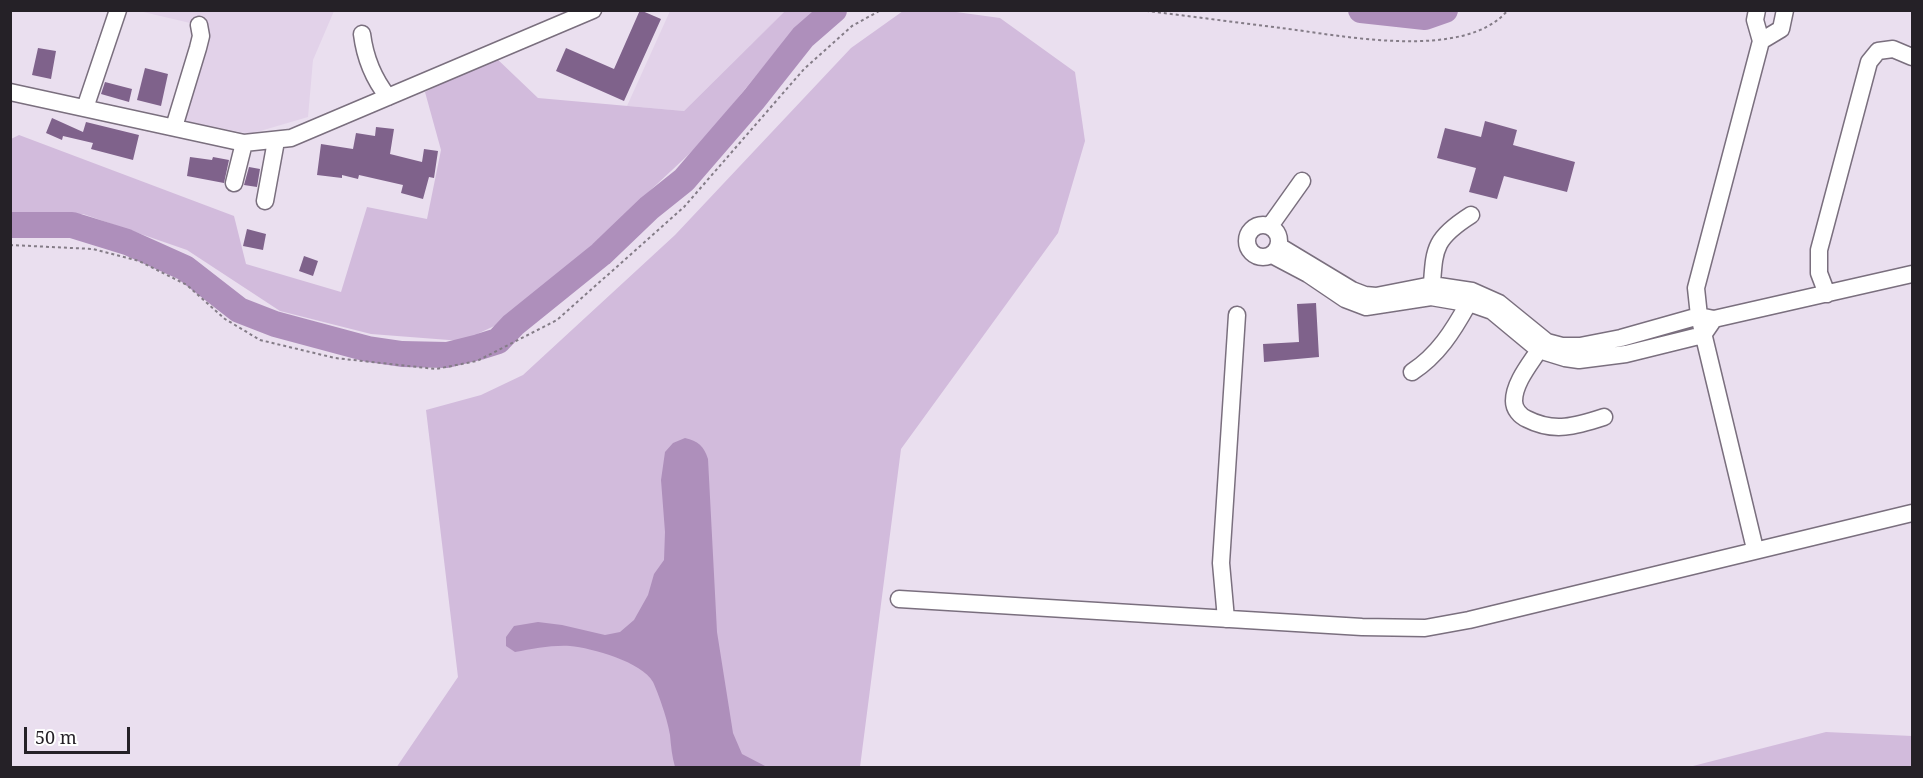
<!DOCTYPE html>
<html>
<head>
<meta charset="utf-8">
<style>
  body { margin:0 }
  #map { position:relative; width:1923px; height:778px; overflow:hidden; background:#eadfef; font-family:"Noto Serif",serif }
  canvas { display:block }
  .frame { position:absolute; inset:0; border:12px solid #252127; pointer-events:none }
  .scale { position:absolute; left:24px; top:727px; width:106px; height:27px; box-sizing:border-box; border:3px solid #252127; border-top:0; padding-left:8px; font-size:18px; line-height:21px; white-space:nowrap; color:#252127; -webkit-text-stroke:4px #fff; paint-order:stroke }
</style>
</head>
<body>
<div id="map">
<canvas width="1923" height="778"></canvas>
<div class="frame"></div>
<div class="scale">50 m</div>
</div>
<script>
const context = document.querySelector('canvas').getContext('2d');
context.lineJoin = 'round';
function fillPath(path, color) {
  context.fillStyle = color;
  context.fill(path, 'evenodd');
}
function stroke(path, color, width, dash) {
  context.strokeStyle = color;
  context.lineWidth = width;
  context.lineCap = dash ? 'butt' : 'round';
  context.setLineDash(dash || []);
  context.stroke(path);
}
fillPath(new Path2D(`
  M139,11H334L313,60L308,117L250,134L176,119L203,26Z
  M670,11H785L684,111L627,106Z`), '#e2d2e9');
fillPath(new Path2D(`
  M785,11H816L790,34L702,142L516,316L462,341L371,334L280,311L187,250L83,214L11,216V139L19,135L234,216L246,264L341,292L367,207L427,219L441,150L425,92L494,56L538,98L684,111Z
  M903,11H949L1000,18L1075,72L1085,141L1058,233L901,449L860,767L396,768L458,677L426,410L481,395L523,375L675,235L851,48Z
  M1826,732L1912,736V767H1689Z`), '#d2bbdc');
fillPath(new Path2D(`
  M685,438C698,441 704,446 708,459L717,632L733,733L742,754L767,767H675C672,757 671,746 670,735C668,721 659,695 653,682C642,662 592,648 570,646C551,645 533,649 515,652L506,646V637L514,626L538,622L562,625L605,635L620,632L634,620L648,595L654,574L664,560L665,532L661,480L665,452L673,443Z`), '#ae8fbb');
stroke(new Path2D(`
  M1361,10L1425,17L1445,10
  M10,225H72L127,242L185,268L239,310L275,324L368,349L402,354L447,355L479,347L498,341L513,325L601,254L649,208L684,180L754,99L803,37L834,10`), '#ae8fbb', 26);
fillPath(new Path2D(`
  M640,10L661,19L624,101L556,71L566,48L614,69Z
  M38,48L56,51L51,79L32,75Z
  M145,68L168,74L161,106L137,100Z
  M105,82L132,89L129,102L101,94Z
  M52,118L83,132L86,122L139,135L133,160L91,149L93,143L63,136L62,140L46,133Z
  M1485,121L1517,130L1513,145L1575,162L1567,192L1504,176L1497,199L1469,192L1476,168L1437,158L1445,128L1481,137Z
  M376,127L394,129L390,154L422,162L424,149L438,151L434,178L429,177L423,199L401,193L403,185L359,175L358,179L342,175V178L317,175L321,144L353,149L356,133L375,136Z
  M190,157L212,160L213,157L229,160L224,183L187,176Z
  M249,167L260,169L257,187L244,185Z
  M247,229L266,234L263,250L243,246Z
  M304,256L318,261L313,276L299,271Z
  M1316,303L1319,357L1264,362L1263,344L1299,342L1297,304Z`), '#7f628b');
const minor = new Path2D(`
  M1757,10L1755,20L1761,41L1781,29L1785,10
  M362,34C365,58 373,78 388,97
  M10,92L244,143L291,138L593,10
  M85,108L118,10
  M174,127L198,48L201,36L199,25
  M234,183L244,143
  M265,201L276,141
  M1247 241a16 16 0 1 1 32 0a16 16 0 1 1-32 0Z
  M1270,226L1302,181
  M1272,255L1308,274L1345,299L1366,307L1431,297L1472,304L1492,311L1539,350L1565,358L1579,360L1626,354L1703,335L1714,319L1699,316L1621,338L1580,346H1562L1547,342L1499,303L1472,291L1432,285L1376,296L1365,295L1352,290L1279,246
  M1827,294L1819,273V250L1869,62L1878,51L1893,49L1912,57
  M1431,296C1435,251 1430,241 1471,215
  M1714,319L1912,274
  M1539,350C1530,364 1514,383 1514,401C1514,409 1520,416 1527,419C1554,433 1576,426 1604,417
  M1412,372C1438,355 1453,331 1468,304
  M1755,549L1699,316L1696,288L1761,41
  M899,599L1362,627L1425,628L1469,620L1912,513
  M1226,619L1221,563L1237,315`);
stroke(minor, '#7a6f7e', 19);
stroke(new Path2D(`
  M1140,10C1187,16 1234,22 1281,28C1340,35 1465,62 1508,10
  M10,245L93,249L139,261L187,285L225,319L260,340L335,358L436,369L477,361L557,320L684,207L804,69L852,26L881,10`), '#847c87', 2, [3, 3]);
stroke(minor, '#fff', 16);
</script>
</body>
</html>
